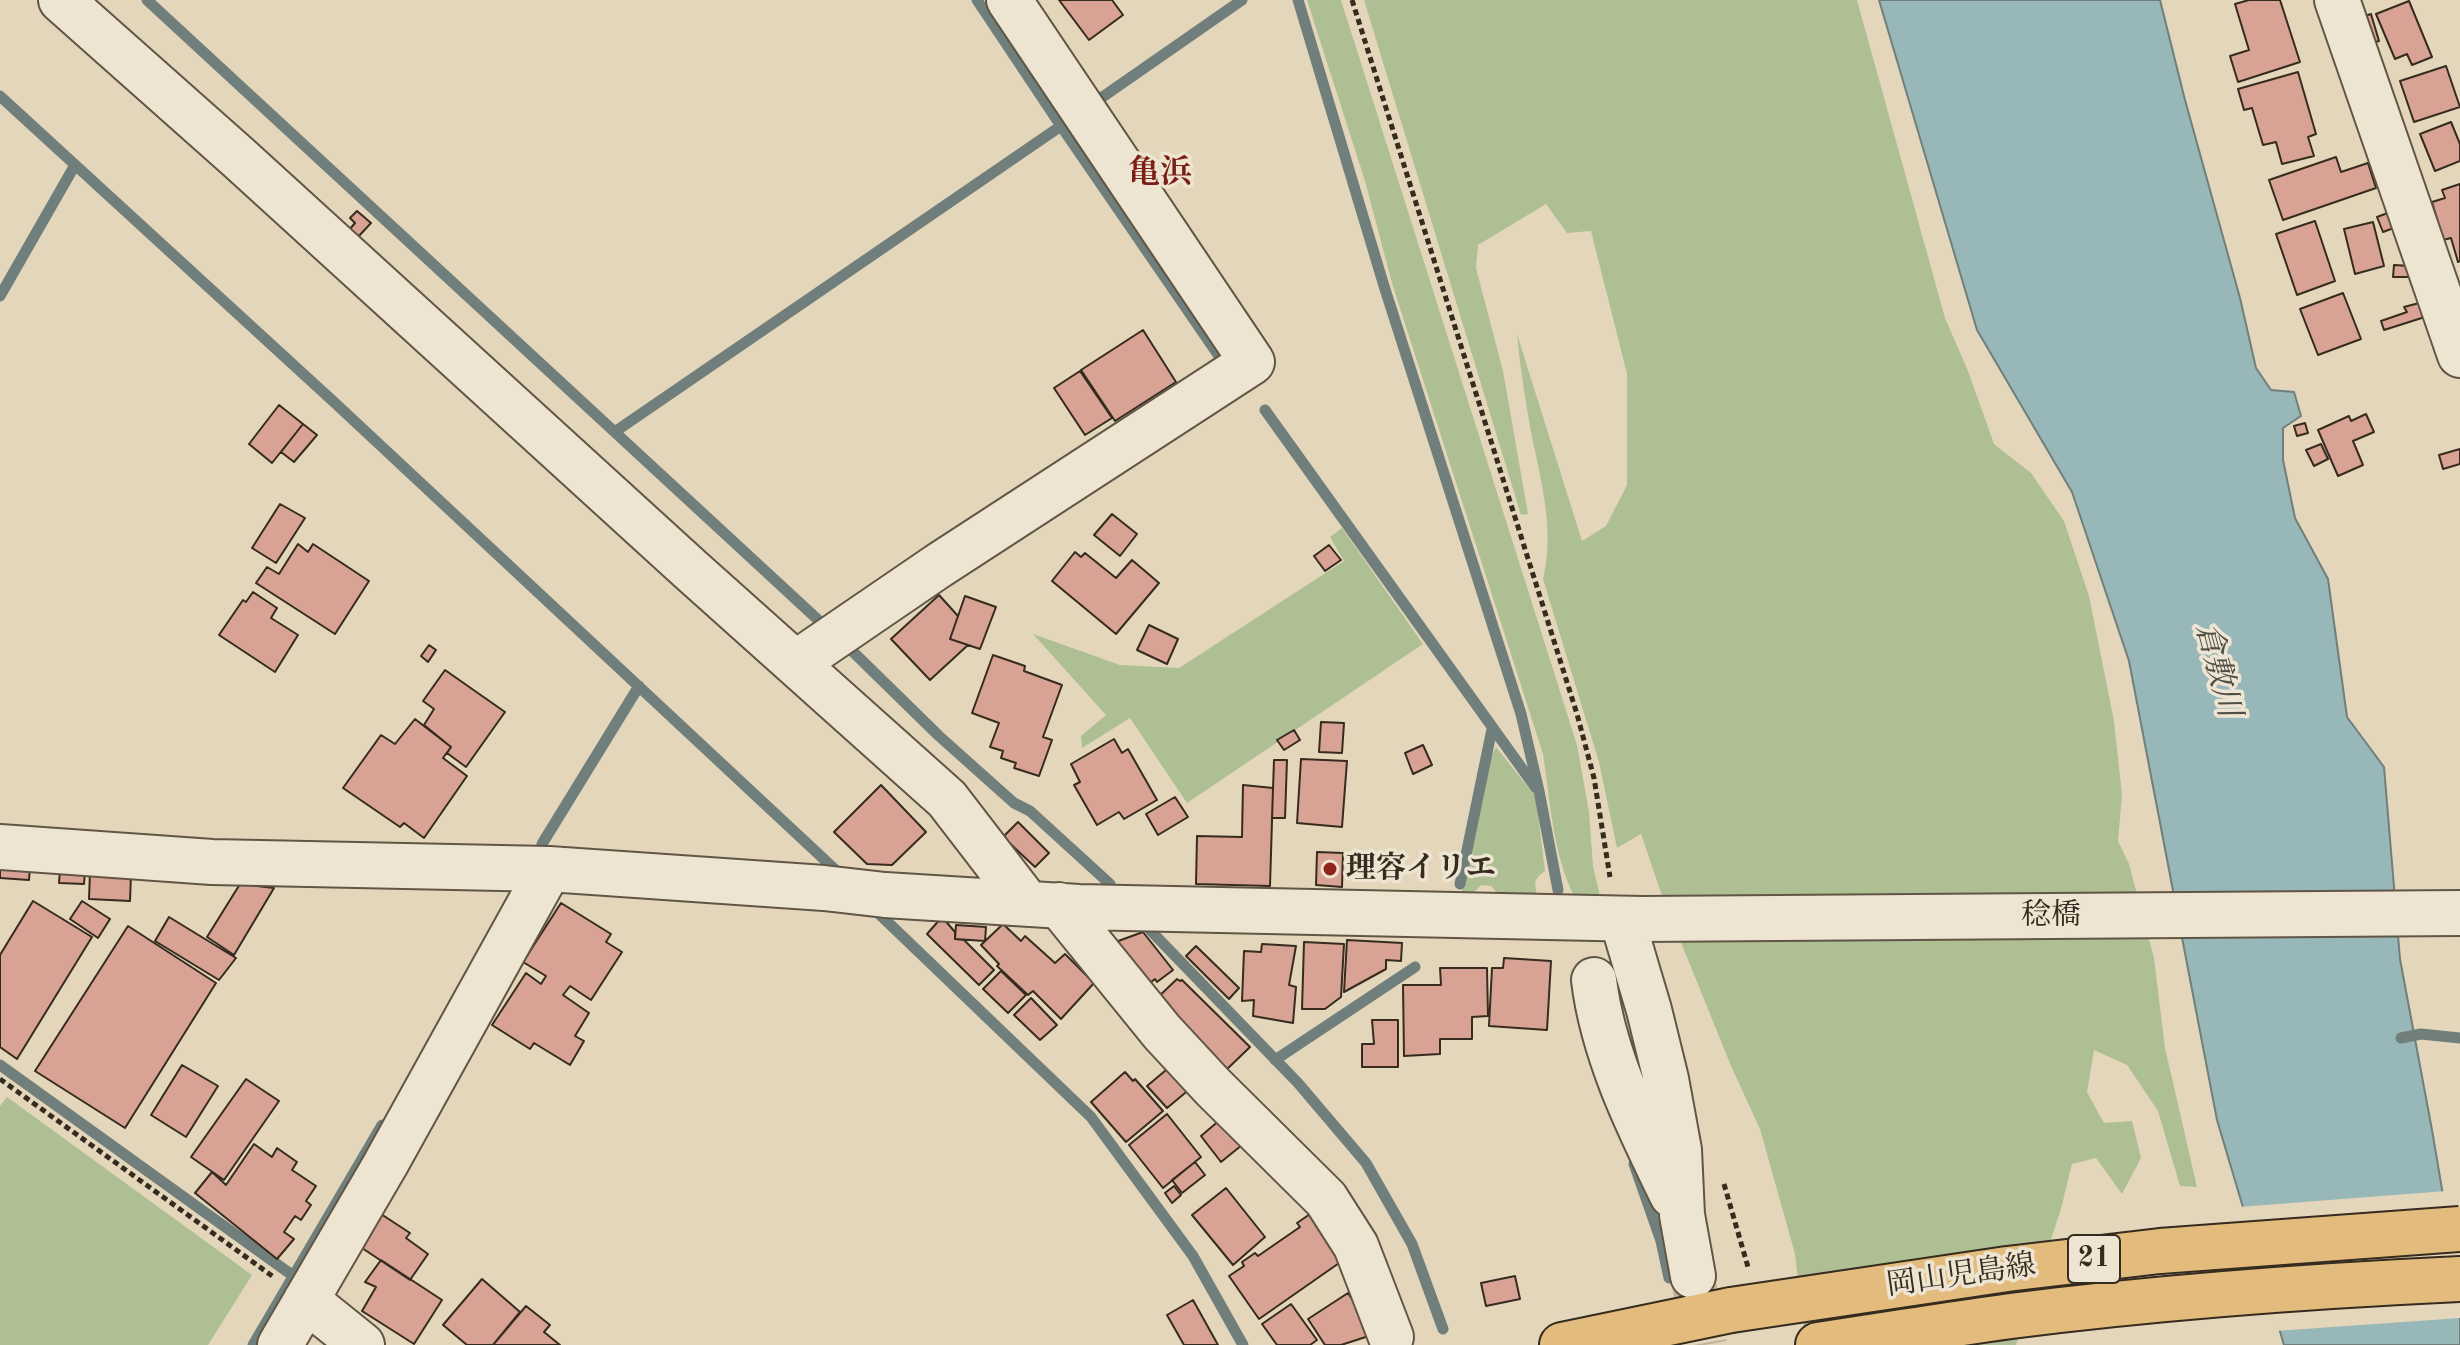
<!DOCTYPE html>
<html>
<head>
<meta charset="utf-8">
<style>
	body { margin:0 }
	canvas { display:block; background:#e4d6ba }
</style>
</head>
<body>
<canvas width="2460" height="1345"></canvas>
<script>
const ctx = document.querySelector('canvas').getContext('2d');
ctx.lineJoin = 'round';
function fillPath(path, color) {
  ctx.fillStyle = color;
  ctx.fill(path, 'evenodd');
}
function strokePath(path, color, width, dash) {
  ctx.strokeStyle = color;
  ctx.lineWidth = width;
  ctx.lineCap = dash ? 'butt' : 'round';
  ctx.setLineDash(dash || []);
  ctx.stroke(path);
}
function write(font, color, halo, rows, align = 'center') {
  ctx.font = font + ' "Old Standard TT","Noto Serif JP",serif';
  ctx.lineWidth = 7;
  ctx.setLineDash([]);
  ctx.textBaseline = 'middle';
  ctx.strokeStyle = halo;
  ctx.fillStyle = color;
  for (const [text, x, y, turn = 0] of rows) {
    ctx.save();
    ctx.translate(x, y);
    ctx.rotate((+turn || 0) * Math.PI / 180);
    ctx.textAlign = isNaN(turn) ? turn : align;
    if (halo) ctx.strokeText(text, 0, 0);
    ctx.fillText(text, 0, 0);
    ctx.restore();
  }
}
const green = new Path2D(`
	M1307,0H1341L1577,745L1589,812L1593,866L1600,896H1574C1553,854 1550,800 1543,754L1392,283L1365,181Z
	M1364,0H1857L1945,318L1968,371L1994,444L2031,473L2064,521L2089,596L2114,721L2122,795L2118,841L2129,864L2154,958L2165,1048L2197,1187L2180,1186L2158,1111L2127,1065L2094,1050L2087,1092L2104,1123L2132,1121L2141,1158L2122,1194L2096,1158L2072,1164L2061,1209L2016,1345H1806L1795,1254L1760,1129L1731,1066L1661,893L1641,834L1617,848L1599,762L1543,579C1555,529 1541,482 1531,432C1525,399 1520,367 1517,334L1582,541L1606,526L1627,485V374L1591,231L1567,233L1546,204L1478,245L1476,268L1503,371L1528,514L1521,515Z
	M1342,528L1423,644L1187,803L1130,718L1082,748L1081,736L1106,715L1033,634L1120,665L1179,668L1344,561L1330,537Z
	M1496,747L1536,797L1545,871C1534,879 1534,882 1537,894H1498L1491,886L1481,885L1471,895H1461L1487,766Z
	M7,1097L252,1275L208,1345H0V1106Z`);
const water = new Path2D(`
	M1879,0H2160L2185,100L2240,298L2256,368L2271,390L2294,392L2301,416L2283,428V460L2295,518L2328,579L2347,717L2384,767L2400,959L2432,1130L2460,1296V1345H2284L2217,1120L2129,661L2072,492L1977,330Z`);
const pier = new Path2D(`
	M2446,1191L2460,1272V1318L2276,1331L2239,1207Z`);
const stream = new Path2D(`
	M147,0L828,629
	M977,0L1061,126L1221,359
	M1298,0L1384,286L1521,714L1539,791L1558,890
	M0,96L335,403L842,876
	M1091,105L1242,0
	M0,296L75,165
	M1265,410L1536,788
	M616,431L1077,115
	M844,643L939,736L1014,803L1030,811L1110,884
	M542,844L639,686
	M1460,884L1492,729
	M874,909L1091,1117L1193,1256L1243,1345
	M1151,931L1298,1083L1366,1163L1412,1244L1443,1329
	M2401,1038L2421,1034L2460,1038
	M1275,1060L1415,967
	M0,1065L299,1280
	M1634,1164L1661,1241L1669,1278
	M253,1345L382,1125`);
const building = new Path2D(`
	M1059,0H1112L1123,15L1089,40Z
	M2249,0H2280L2300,62L2238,82L2230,56L2249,50L2235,4Z
	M2409,1L2432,57L2412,65L2407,54L2395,59L2376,14Z
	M2371,14L2379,41L2366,45L2358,18Z
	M2446,66L2460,107L2414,122L2400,81Z
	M2298,72L2316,134L2308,137L2314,156L2282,164L2276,142L2263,145L2252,108L2244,110L2238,89Z
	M2451,122L2460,144V161L2435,171L2420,134Z
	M2336,157L2341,172L2368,163L2376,188L2283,220L2269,180Z
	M2460,184V261L2458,262L2451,238L2443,240L2432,202L2445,198L2442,190Z
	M357,211L371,223L358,237L349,230L355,223L350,218Z
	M2393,211L2399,226L2383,232L2377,217Z
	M2315,221L2335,281L2297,295L2276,234Z
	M2373,222L2384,266L2355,274L2344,229Z
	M2394,265L2411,266V277H2393Z
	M2343,293L2361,339L2318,355L2300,309Z
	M2423,302L2428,316L2384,330L2381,321L2407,312L2404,307Z
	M1143,330L1176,382L1115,421L1081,370Z
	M1080,371L1112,418L1085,435L1054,388Z
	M279,405L303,424L272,463L249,444Z
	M2366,414L2374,432L2353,441L2363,465L2338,476L2318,430L2349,416L2351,421Z
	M2305,423L2308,433L2297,436L2294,426Z
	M303,424L317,435L294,462L281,452Z
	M2321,444L2328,459L2314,466L2306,450Z
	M2460,449V464L2443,469L2439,455Z
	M280,504L305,518L276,563L252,548Z
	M1112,514L1137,534L1120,556L1094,535Z
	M298,544L308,552L313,544L369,581L335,634L256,583L267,567L279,574Z
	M1329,545L1341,560L1325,571L1314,556Z
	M1075,552L1081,557L1085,553L1116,578L1132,560L1159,583L1116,634L1052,581Z
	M253,592L277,608L271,618L298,635L275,672L219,635L243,600L246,602Z
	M939,595L958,616L950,639L968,645L930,680L891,639Z
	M965,596L996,607L980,649L950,639Z
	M1149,625L1178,639L1167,664L1137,650Z
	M429,645L436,650L428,662L421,656Z
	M993,655L1025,666L1024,671L1062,685L1043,737L1052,740L1039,776L1014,768L1016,763L1001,758L1003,751L990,747L999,723L972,713Z
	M445,670L505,712L466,767L447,753L451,747L424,725L434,709L423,701Z
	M415,719L451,747L443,758L467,776L424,838L404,823L400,827L343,788L381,735L395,744Z
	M1321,722L1344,723L1342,753L1319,752Z
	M1294,730L1300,740L1284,750L1277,740Z
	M1114,739L1122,753L1128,749L1157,800L1124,819L1119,812L1097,825L1074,785L1080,782L1071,764Z
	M1423,745L1432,765L1413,774L1405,753Z
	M1301,759L1347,761L1342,827L1297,823Z
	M1274,760H1287L1285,818H1272Z
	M881,785L926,832L892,865L867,864L834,832Z
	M1243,785L1273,788L1270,886L1196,884L1197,836L1242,837Z
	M1175,797L1188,817L1158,835L1146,814Z
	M1018,822L1049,853L1035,867L1003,837Z
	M1317,852L1343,853L1342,887L1316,885Z
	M0,865L30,866L29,880L0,878Z
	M60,870L85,872L84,884L59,883Z
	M90,872L131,874L130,901L89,899Z
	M240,884L274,888L234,955L207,937Z
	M33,901L92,937L17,1059L0,1047V955Z
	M82,901L110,919L98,938L70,919Z
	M561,903L611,934L606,942L622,952L591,1000L570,986L563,995L589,1013L575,1036L584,1041L570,1065L534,1043L530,1049L492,1025L526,973L541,984L546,976L523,962Z
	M169,917L236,958L219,980L155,941Z
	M942,917L955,932V939L964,940L994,970L979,985L927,934Z
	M1003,924L1021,941L1025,936L1055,963L1065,954L1094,983L1061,1019L1033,991L1028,995L997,966L999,964L981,945Z
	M956,925L986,927L985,941L955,939Z
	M128,926L216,983L125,1128L35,1071Z
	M1143,932L1173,970L1157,982L1155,979L1143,988L1110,944Z
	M1347,940L1402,943L1401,961L1386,960V969L1344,992Z
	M1304,942L1344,944L1341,997L1325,1009H1302Z
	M1262,944L1296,946L1289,985L1296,987L1293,1023L1253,1016L1254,1000L1242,1001L1244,951L1261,952Z
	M1196,946L1239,988L1229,999L1186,956Z
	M1504,958L1551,961L1547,1030L1489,1026L1492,968H1503Z
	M1440,968H1487L1488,1016L1472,1017V1039H1440V1054L1404,1056L1403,985H1441Z
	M1001,971L1026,995L1008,1013L983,989Z
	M1177,979L1180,981L1182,980L1250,1047L1224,1072L1154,1001Z
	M1031,998L1057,1025L1040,1040L1014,1015Z
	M1372,1020H1398V1067H1362V1044H1374Z
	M182,1065L218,1086L186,1137L151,1115Z
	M1172,1065L1191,1088L1167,1108L1147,1086Z
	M1125,1072L1133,1081L1135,1079L1163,1111L1126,1142L1091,1102Z
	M246,1079L279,1101L224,1180L191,1157Z
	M1167,1114L1201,1157L1163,1188L1129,1145Z
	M1221,1119L1242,1145L1221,1162L1201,1136Z
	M254,1144L272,1157L277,1148L297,1162L292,1170L316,1186L306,1201L311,1205L301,1220L295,1216L284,1232L294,1239L277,1259L195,1193L212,1172L226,1185Z
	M1195,1162L1205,1175L1182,1193L1172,1180Z
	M1174,1186L1181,1195L1172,1203L1165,1193Z
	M1226,1188L1265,1237L1233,1265L1192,1215Z
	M381,1214L410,1233L406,1238L428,1254L410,1280L359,1246Z
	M1310,1214L1342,1261L1259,1319L1229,1276L1244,1266L1242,1262L1255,1253L1258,1256L1300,1227L1297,1223Z
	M381,1260L442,1300L414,1344L362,1311L376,1287L365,1282Z
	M1515,1276L1520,1299L1486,1306L1481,1283Z
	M482,1279L520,1312L493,1345H467L443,1325Z
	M1348,1293L1375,1334L1341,1345H1325L1308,1319Z
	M1193,1300L1218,1345H1184L1167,1315Z
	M1291,1304L1317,1340L1310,1345H1277L1262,1324Z
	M526,1306L550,1325L544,1332L560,1345H493Z`);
const minorTunnel = new Path2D(`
	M1693,1278L1705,1345`);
const path = new Path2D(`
	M1352,0L1577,714L1594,778L1610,877
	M0,1079L275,1278
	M1724,1184L1748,1267`);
const minor = new Path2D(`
	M61,0L239,158L691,570L947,799L1027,903
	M2337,0L2460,355
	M796,663L938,566L1252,362L1009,0
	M0,847L212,862L549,869L824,888L885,895L1079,907L1642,919L2460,913
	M1059,905L1162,1032L1213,1087L1326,1199L1356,1246L1391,1337
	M1622,919L1649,1010L1666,1079L1679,1150L1682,1215L1693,1276
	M1594,980C1603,1055 1639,1127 1672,1195
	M306,1300L362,1345
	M280,1345L385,1165L549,869`);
const major = new Path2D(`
	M1562,1345L1731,1310
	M1818,1345C1882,1335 1946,1325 2011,1316C2160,1297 2310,1286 2460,1279`);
const majorBridge = new Path2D(`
	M1731,1310L2007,1269L2160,1251L2460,1229`);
const markers = [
	[1330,869,8,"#8f2418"]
];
const shields = [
	[2094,1259,52]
];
const shieldNames = [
	["21",2094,1259]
];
const poiNames = [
	["理容イリエ",1346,869]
];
const streetNames = [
	["稔橋",2051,916],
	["岡山児島線",1961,1276,-8]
];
const neighbourhoodNames = [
	["亀浜",1160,174]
];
const waterNames = [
	["倉敷川",2217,670,75]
];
fillPath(green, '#afbf94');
fillPath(water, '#98b7b8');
strokePath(water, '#707f7b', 2);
fillPath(pier, '#e4d6ba');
strokePath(stream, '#707f7b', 11);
fillPath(building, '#d8a394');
strokePath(building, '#352b1f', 2);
strokePath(minorTunnel, '#c1b49b', 44, [44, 22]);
strokePath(minor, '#615646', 48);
strokePath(major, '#352b1f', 48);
strokePath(path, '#352b1f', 5, [6, 4]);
strokePath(minor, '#ede4d2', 44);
strokePath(major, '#e2bb7d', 44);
strokePath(majorBridge, '#352b1f', 48, []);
strokePath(majorBridge, '#e2bb7d', 44);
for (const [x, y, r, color] of markers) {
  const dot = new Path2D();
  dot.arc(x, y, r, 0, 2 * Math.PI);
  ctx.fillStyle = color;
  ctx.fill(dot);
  strokePath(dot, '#ede4d2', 3);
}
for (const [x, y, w] of shields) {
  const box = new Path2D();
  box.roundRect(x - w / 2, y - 24, w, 48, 6);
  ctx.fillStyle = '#ede4d2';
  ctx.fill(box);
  strokePath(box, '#352b1f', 2);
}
write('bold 28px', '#352b1f', null, shieldNames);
write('bold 30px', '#352b1f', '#ede4d2', poiNames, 'left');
write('30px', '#352b1f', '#ede4d2', streetNames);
write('bold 32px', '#7a1f14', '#ede4d2', neighbourhoodNames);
write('italic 32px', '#4e4e45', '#ede4d2', waterNames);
</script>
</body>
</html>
